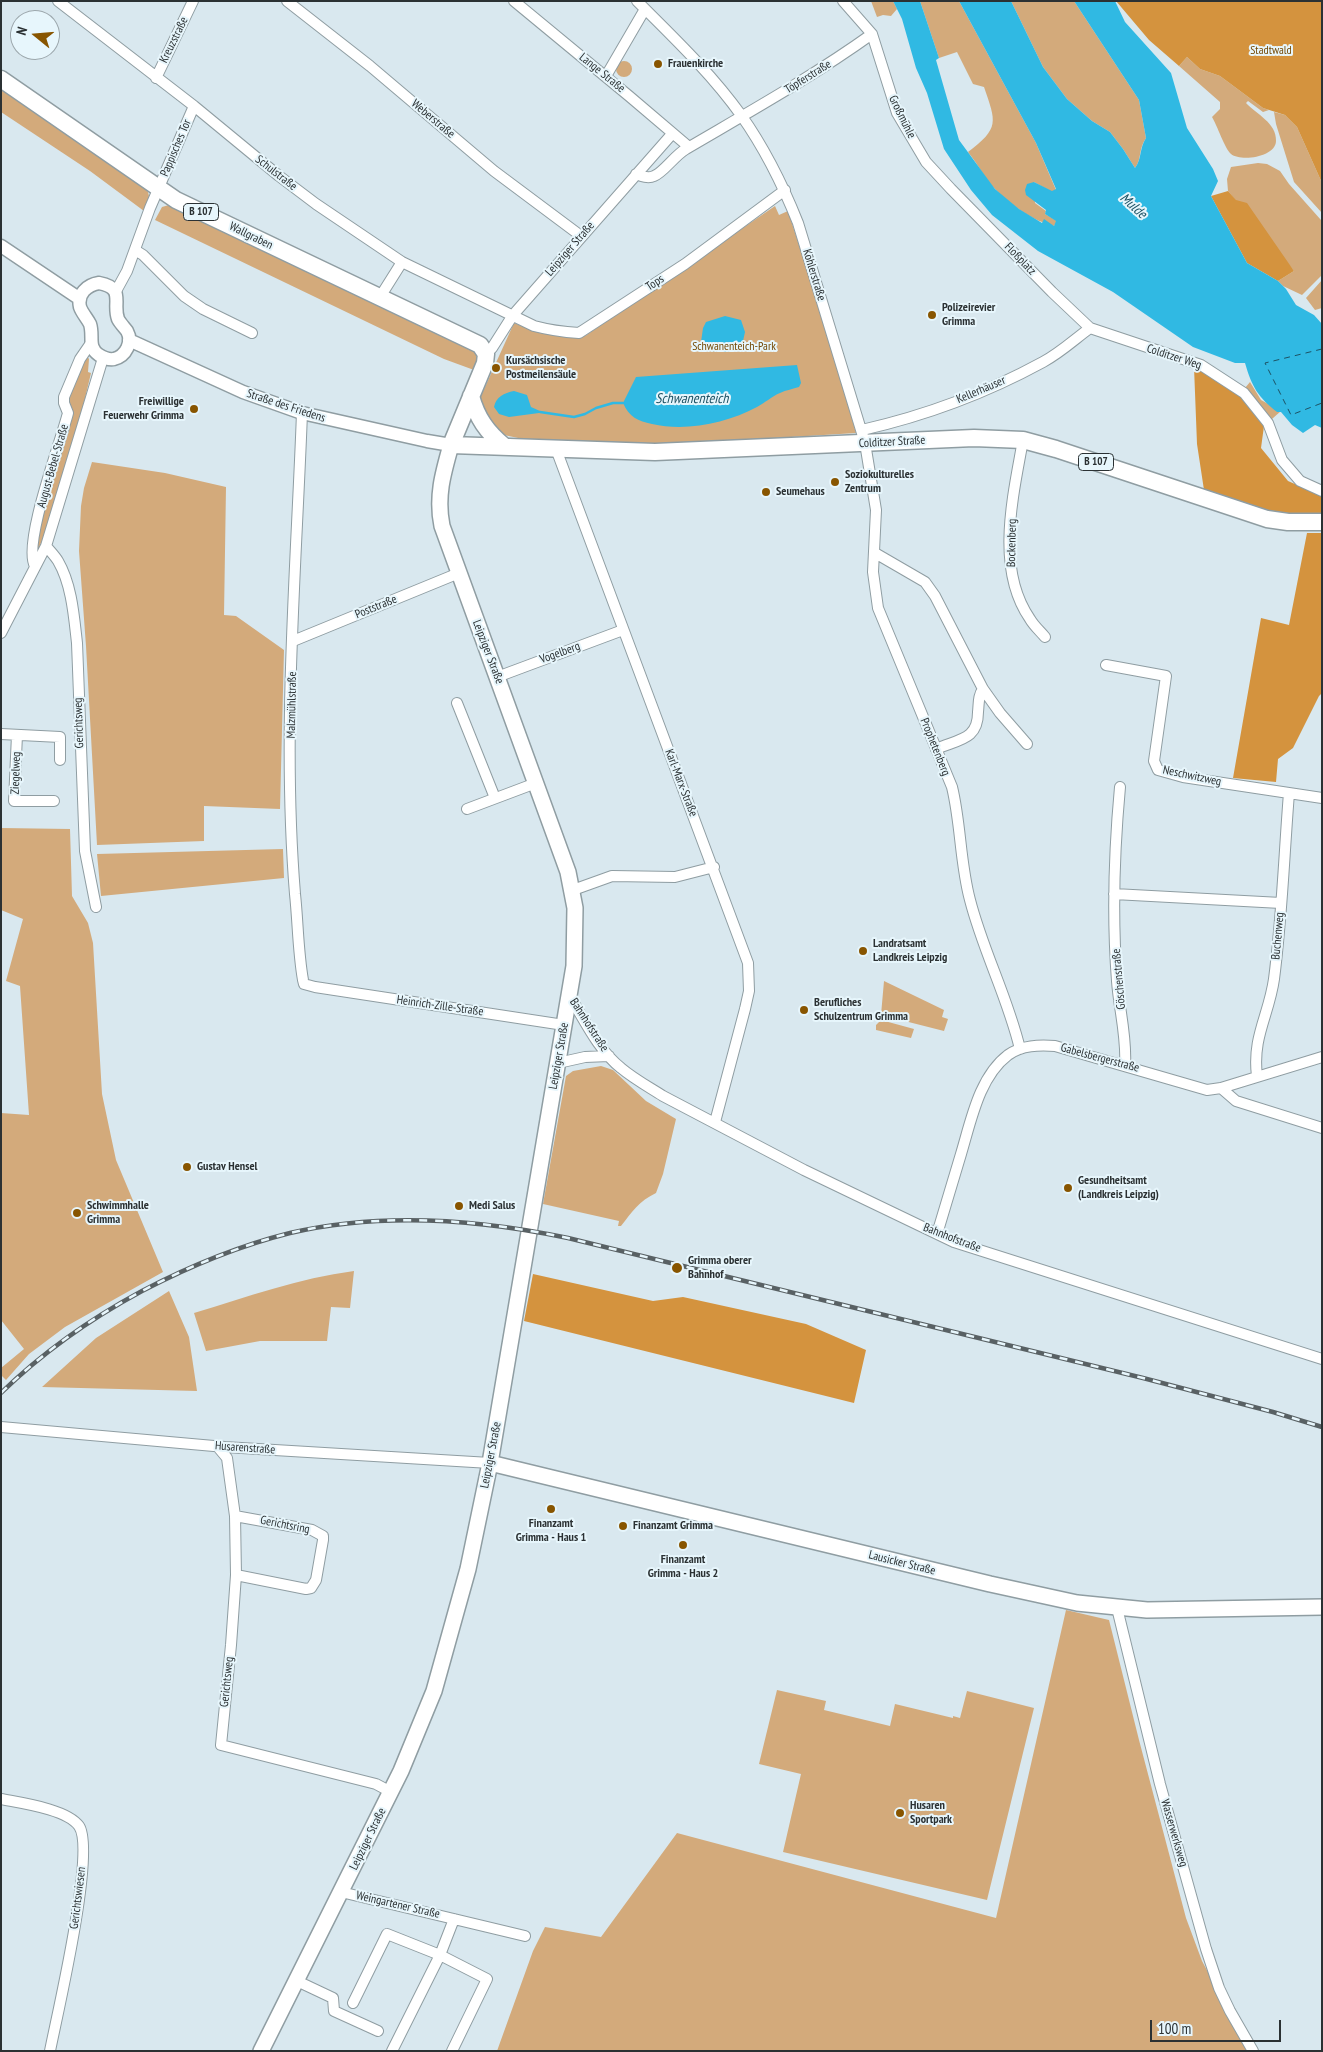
<!DOCTYPE html>
<html>
<head>
<meta charset="utf-8">
<style>
	body { margin:0 }
	#map { position:relative; width:1323px; height:2052px; overflow:hidden; background:#d9e8ef; font-family:"PT Sans Narrow",sans-serif }
	canvas { display:block }
	.frame { position:absolute; inset:0; border:2px solid #2b3133; pointer-events:none }
	.north { position:absolute; left:10px; top:10px; width:50px; height:50px; box-sizing:border-box; background:#e7f6fc; border:1px solid #9ca7ac; border-radius:50%; rotate:287deg; font-size:14px; font-weight:700; line-height:20px; text-align:center; color:#2b3133 }
	.north::after { content:''; display:block; margin:auto; width:18px; height:22px; background:#850; clip-path:polygon(50% 0,100% 100%,50% 72%,0 100%) }
	.scale { position:absolute; left:1150px; top:2020px; width:131px; height:22px; box-sizing:border-box; border:2px solid #2b3133; border-top:0; padding-left:6px; font-size:15px; line-height:18px; white-space:nowrap; color:#2b3133; -webkit-text-stroke:4px #e7f6fc; paint-order:stroke }
</style>
</head>
<body>
<div id="map">
<canvas width="1323" height="2052"></canvas>
<div class="frame"></div>
<div class="north">N</div>
<div class="scale">100 m</div>
</div>
<script>
const ctx = document.querySelector('canvas').getContext('2d');
ctx.lineJoin = 'round';
function fillPath(path, color) {
  ctx.fillStyle = color;
  ctx.fill(path, 'evenodd');
}
function strokePath(path, color, width, dash) {
  ctx.strokeStyle = color;
  ctx.lineWidth = width;
  ctx.lineCap = dash ? 'butt' : 'round';
  ctx.setLineDash(dash || []);
  ctx.stroke(path);
}
function write(font, color, halo, rows, align = 'center') {
  ctx.font = font + ' "PT Sans Narrow",sans-serif';
  ctx.lineWidth = 4;
  ctx.setLineDash([]);
  ctx.textBaseline = 'middle';
  ctx.strokeStyle = halo;
  ctx.fillStyle = color;
  for (const [text, x, y, turn = 0] of rows) {
    ctx.save();
    ctx.translate(x, y);
    ctx.rotate((+turn || 0) * Math.PI / 180);
    ctx.textAlign = isNaN(turn) ? turn : align;
    if (halo) ctx.strokeText(text, 0, 0);
    ctx.fillText(text, 0, 0);
    ctx.restore();
  }
}
const green = new Path2D(`
	M871,1H893L897,9L891,16L883,15L877,17Z
	M920,1H959L1036,143L1056,190L1052,192L1034,182L1035,203L1046,211L1045,214L1057,221L1054,226C1033,221 1011,205 996,190C985,179 978,164 968,152C1000,128 996,122 984,87L973,84L957,52L939,58Z
	M1011,1H1074L1139,100L1146,138C1138,150 1142,159 1135,168L1123,149L1110,132L1092,121L1067,99L1043,67Z
	M1187,57L1200,69L1220,76L1263,108L1269,110L1263,112L1248,101L1246,103C1256,114 1277,123 1276,141C1276,157 1241,162 1231,154C1225,149 1217,125 1212,117L1220,109V102L1179,66Z
	M616 69a8 8 0 1 1 16 0a8 8 0 1 1-16 0Z
	M1,86L147,188L149,196L144,211L90,171L1,112Z
	M1274,112L1285,115L1297,127L1322,183V213L1294,182L1276,124Z
	M1258,163L1267,164L1280,171L1289,184L1321,220L1322,275L1302,295L1283,286L1278,281L1294,271L1228,191L1227,179L1231,167Z
	M169,205L472,347C478,355 477,360 474,370L444,359L155,220L162,207Z
	M775,206L779,215L788,211L835,357L856,433L613,448L551,445L504,435L484,419L480,398L514,323L539,333L585,336Z
	M1322,280V308L1315,310L1306,298Z
	M87,356L89,359L88,372L91,373L83,407L44,536L37,552L35,550L67,400L79,366Z
	M1250,382L1261,400L1281,411L1264,426L1240,394Z
	M92,462L165,473L226,487L224,615L236,616L284,650L280,809L204,806V841L97,845L86,646L79,551L81,506L84,488Z
	M1,828L70,829L72,896L88,923L93,943L102,1094L116,1160L163,1272L65,1327L29,1354L6,1380L1,1375V1368L24,1349L1,1320V1113L29,1115L20,986L6,981L23,919L1,910Z
	M283,849L284,878L101,896L97,854Z
	M884,981L944,1010L942,1017L948,1019L944,1031L881,1015Z
	M881,1020L914,1029L911,1038L876,1030V1025Z
	M601,1066L613,1070L646,1101L676,1119L663,1174L656,1193C639,1201 632,1212 621,1226H618L619,1221L543,1204L566,1076L573,1071Z
	M354,1271L350,1308L331,1307L327,1341H260L206,1351L194,1313C247,1297 299,1278 354,1271Z
	M169,1291L189,1337L197,1391L42,1387L96,1338Z
	M1066,1610L1109,1620L1139,1740L1186,1918L1202,1961L1250,2051H497L533,1951L545,1927L601,1937L677,1833L996,1918Z
	M777,1690L826,1701L824,1710L890,1726L895,1704L953,1718V1716L960,1718L967,1691L1034,1708L987,1900L783,1852L801,1774L759,1764Z`);
const forest = new Path2D(`
	M1116,1H1322V183L1297,127L1285,115L1263,108L1220,76L1200,69L1187,57L1179,66L1149,40Z
	M1228,191L1236,200L1247,203L1294,271L1278,281L1247,263L1211,196Z
	M1194,367L1240,394L1264,426L1261,448L1288,481L1322,496V515L1271,512L1204,490L1197,444Z
	M1307,533H1322V693L1319,696L1293,748L1278,759L1276,782L1233,778L1261,618L1289,625Z
	M533,1274L653,1301L683,1297L806,1324L866,1350L854,1403L524,1321Z`);
const water = new Path2D(`
	M893,1H920L939,58L936,60L959,140L995,189L1019,209L1042,223L1044,219L1054,226L1056,221L1045,214L1046,210L1026,195L1025,190L1027,184L1034,182L1052,191L1056,189L1036,143L959,1H1011L1043,67L1067,99L1092,121L1110,132L1123,149L1135,168C1142,159 1139,149 1146,138L1139,100L1074,1H1115L1125,22L1171,73L1187,128L1213,169L1218,181L1211,196L1247,263L1278,281L1286,289L1296,305L1314,315L1322,324V428L1315,425L1303,433L1292,425L1281,412H1277C1258,397 1252,387 1245,363H1235L1193,347L1113,292L1038,251L992,215L971,190L944,149L927,93L916,68L902,19Z
	M725,316L741,320L745,332L743,341L728,352L710,351L701,342L703,328L706,322Z
	M797,365L801,383L799,387C793,389 786,390 780,393C772,396 765,403 757,407C727,423 686,432 652,424C638,421 629,417 623,403L636,377Z
	M514,391L527,395L531,407L540,411L539,413L509,417L499,414L494,407C496,397 504,393 514,391Z`);
const stream = new Path2D(`
	M540,412L574,417L585,414L596,408L613,403H623`);
const ferry = new Path2D(`
	M1322,349L1265,363L1291,415L1322,403`);
const minor = new Path2D(`
	M58,1L194,106L279,176L316,204L402,262L534,326C549,330 563,332 579,333L685,264L785,190
	M287,1L370,66L494,171L581,236
	M514,1L629,96L689,147
	M637,1C673,37 711,73 741,115C763,146 784,188 798,223L865,443L876,510L873,572L878,608L952,787C961,824 960,863 970,900C983,951 1008,998 1020,1049
	M843,1L872,34L897,113L926,162L951,189L1052,292L1090,328L1201,365L1244,393L1268,423L1282,460L1300,481L1322,491
	M606,76L645,9
	M156,78L193,1
	M636,174C641,176 648,179 654,176C663,173 675,155 686,149C749,112 812,77 872,34
	M135,250L143,255L184,296L203,309L252,333
	M115,293L127,271L150,208L194,106
	M380,297L402,262
	M486,354L492,348L513,315L672,134
	M302,413C296,573 282,734 295,894C298,922 298,952 303,980L304,984L315,987L564,1025
	M862,430C924,416 988,392 1043,362C1060,353 1075,339 1090,328
	M1023,440C1013,496 995,569 1030,619C1034,626 1040,631 1045,637
	M556,449L748,963L749,991L745,1009L715,1122
	M46,546C50,551 55,556 58,561C72,585 74,617 77,643L85,851L96,907
	M875,553L925,582L935,596L983,689L1000,713L1027,744
	M35,566C22,545 61,441 68,413L64,403V397L80,359L91,343
	M1,633L46,546L103,358
	M293,641L459,573
	M1106,665L1166,676L1154,761L1158,770L1183,777L1322,798
	M497,677L623,630
	M457,703L495,798
	M1,734L60,737V760
	M17,735L14,801H54
	M936,749C959,739 978,740 978,712C979,703 978,696 983,689
	M1120,787C1114,852 1112,917 1117,981C1119,1009 1127,1037 1125,1065
	M467,809L536,783
	M573,890L612,876L675,877L714,867
	M1114,894L1281,903
	M569,995C584,1019 598,1050 621,1068C634,1079 649,1087 663,1096L804,1170L954,1242L1322,1359
	M558,1063L585,1057L609,1056
	M1257,1076C1252,1037 1269,1015 1274,979C1282,918 1284,855 1289,793
	M1221,1088L1236,1101L1322,1128
	M937,1234C945,1207 953,1180 961,1154C971,1121 979,1077 1008,1055C1022,1045 1039,1045 1055,1046L1207,1090L1221,1088L1322,1057
	M1,1427L225,1447L490,1463
	M217,1446L227,1458L235,1516L236,1575L231,1645L221,1745L376,1784L391,1792
	M235,1516L312,1530L323,1536V1540L316,1580L311,1588L306,1589L236,1575
	M1117,1608L1160,1784L1206,1949L1219,1988L1230,2011L1253,2051
	M1,1799C21,1803 67,1809 79,1826C96,1851 57,2015 50,2051
	M341,1892L525,1936
	M297,1981L333,1998L334,2011L378,2031
	M353,2003L387,1934L440,1955L487,1979L452,2051
	M392,2051L440,1955L454,1919`);
const tertiary = new Path2D(`
	M1,246L80,299
	M99,283C126,288 112,303 118,319C120,323 124,327 127,331C133,342 126,356 114,359C109,360 104,358 99,355C87,347 94,336 90,324C87,318 82,313 80,307C77,294 87,285 99,283Z
	M129,340L243,392L302,413L427,441L451,445`);
const secondary = new Path2D(`
	M490,1463L990,1584L1077,1603L1147,1610L1322,1607
	M261,2051L401,1771L434,1691L468,1569L490,1463L574,966L575,908L568,872L442,526C436,497 443,473 451,445`);
const primary = new Path2D(`
	M1,79L176,200L480,345L486,354L485,363L451,445L655,452L974,438L1023,440L1056,449L1267,519L1288,522H1322
	M471,396C477,418 487,432 504,446`);
const rail = new Path2D(`
	M1,1393C43,1352 90,1319 142,1291C188,1267 238,1246 290,1233C381,1212 477,1219 568,1238L1143,1378L1273,1412L1322,1427`);
const markers = [
	[658,64,5,"#850"],
	[932,315,5,"#850"],
	[496,368,5,"#850"],
	[194,409,5,"#850"],
	[835,482,5,"#850"],
	[766,492,5,"#850"],
	[863,951,5,"#850"],
	[804,1010,5,"#850"],
	[187,1167,5,"#850"],
	[1068,1188,5,"#850"],
	[459,1206,5,"#850"],
	[77,1213,5,"#850"],
	[677,1268,6,"#850"],
	[551,1509,5,"#850"],
	[623,1526,5,"#850"],
	[683,1545,5,"#850"],
	[900,1813,5,"#850"]
];
const shields = [
	[201,212,35],
	[1096,462,35]
];
const shieldNames = [
	["B 107",201,212],
	["B 107",1096,462]
];
const streetNames = [
	["Kreuzstraße",174,40,-64],
	["Lange Straße",602,73,39],
	["Töpferstraße",808,77,-32],
	["Großmühle",902,117,64],
	["Weberstraße",433,119,40],
	["Pappisches Tor",176,148,-67],
	["Schulstraße",276,173,38],
	["Wallgraben",251,236,26],
	["Leipziger Straße",570,249,-49],
	["Floßplatz",1020,259,46],
	["Köhlerstraße",814,275,73],
	["Tops",655,283,-33],
	["Colditzer Weg",1174,357,18],
	["Kellerhäuser",981,390,-23],
	["Straße des Friedens",286,406,18],
	["Colditzer Straße",892,442,-3],
	["August-Bebel-Straße",53,466,-74],
	["Bockenberg",1012,543,-89],
	["Poststraße",376,607,-22],
	["Leipziger Straße",488,652,69],
	["Vogelberg",560,653,-20],
	["Malzmühlstraße",292,705,-89],
	["Gerichtsweg",79,723,-92],
	["Prophetenberg",935,747,68],
	["Ziegelweg",16,773,-88],
	["Neschwitzweg",1192,776,12],
	["Karl-Marx-Straße",681,783,69],
	["Buchenweg",1278,936,-85],
	["Göschenstraße",1119,979,-95],
	["Heinrich-Zille-Straße",440,1006,8],
	["Bahnhofstraße",589,1025,57],
	["Leipziger Straße",559,1056,-80],
	["Gabelsbergerstraße",1100,1058,15],
	["Bahnhofstraße",952,1238,21],
	["Husarenstraße",245,1448,4],
	["Leipziger Straße",491,1455,-79],
	["Gerichtsring",285,1525,11],
	["Lausicker Straße",902,1563,14],
	["Gerichtsweg",227,1682,-84],
	["Wasserwerksweg",1174,1833,74],
	["Leipziger Straße",368,1839,-64],
	["Gerichtswiesen",78,1898,-83],
	["Weingartener Straße",398,1905,13]
];
const parkNames = [
	["Stadtwald",1271,51],
	["Schwanenteich-Park",734,347]
];
const poiNames = [
	["Frauenkirche",668,64],
	["Polizeirevier",942,308],
	["Grimma",942,322],
	["Kursächsische",506,361],
	["Postmeilensäule",506,375],
	["Freiwillige",184,402,"right"],
	["Feuerwehr Grimma",184,416,"right"],
	["Soziokulturelles",845,475],
	["Zentrum",845,489],
	["Seumehaus",776,492],
	["Landratsamt",873,944],
	["Landkreis Leipzig",873,958],
	["Berufliches",814,1003],
	["Schulzentrum Grimma",814,1017],
	["Gustav Hensel",197,1167],
	["Gesundheitsamt",1078,1181],
	["(Landkreis Leipzig)",1078,1195],
	["Schwimmhalle",87,1206],
	["Grimma",87,1220],
	["Medi Salus",469,1206],
	["Grimma oberer",688,1261],
	["Bahnhof",688,1275],
	["Finanzamt",551,1524,"center"],
	["Grimma - Haus 1",551,1538,"center"],
	["Finanzamt Grimma",633,1526],
	["Finanzamt",683,1560,"center"],
	["Grimma - Haus 2",683,1574,"center"],
	["Husaren",910,1806],
	["Sportpark",910,1820]
];
const waterNames = [
	["Mulde",1133,206,42],
	["Schwanenteich",692,399]
];
fillPath(green, '#d3aa7b');
fillPath(forest, '#d4933e');
fillPath(water, '#30b9e3');
strokePath(stream, '#30b9e3', 2.5);
strokePath(ferry, '#1d5264', 1, [6, 5]);
strokePath(minor, '#8f9da2', 12);
strokePath(tertiary, '#8f9da2', 15);
strokePath(secondary, '#8f9da2', 18);
strokePath(primary, '#8f9da2', 19);
strokePath(minor, '#fff', 10);
strokePath(tertiary, '#fff', 12);
strokePath(secondary, '#fff', 15);
strokePath(primary, '#fff', 16);
strokePath(rail, '#596164', 4.5);
strokePath(rail, '#e7f6fc', 2.5, [8]);
for (const [x, y, r, color] of markers) {
  const dot = new Path2D();
  dot.arc(x, y, r, 0, 2 * Math.PI);
  ctx.fillStyle = color;
  ctx.fill(dot);
  strokePath(dot, '#e7f6fc', 2);
}
for (const [x, y, w] of shields) {
  const box = new Path2D();
  box.roundRect(x - w / 2, y - 8.5, w, 17, 4);
  ctx.fillStyle = '#e7f6fc';
  ctx.fill(box);
  strokePath(box, '#2b3133', 1);
}
write('bold 11px', '#2b3133', null, shieldNames);
write('12px', '#2b3133', '#e7f6fc', streetNames);
write('12px', '#754a06', '#e7f6fc', parkNames);
write('bold 12px', '#2b3133', '#e7f6fc', poiNames, 'left');
write('italic 14px', '#1d5264', '#e7f6fc', waterNames);
</script>
</body>
</html>
